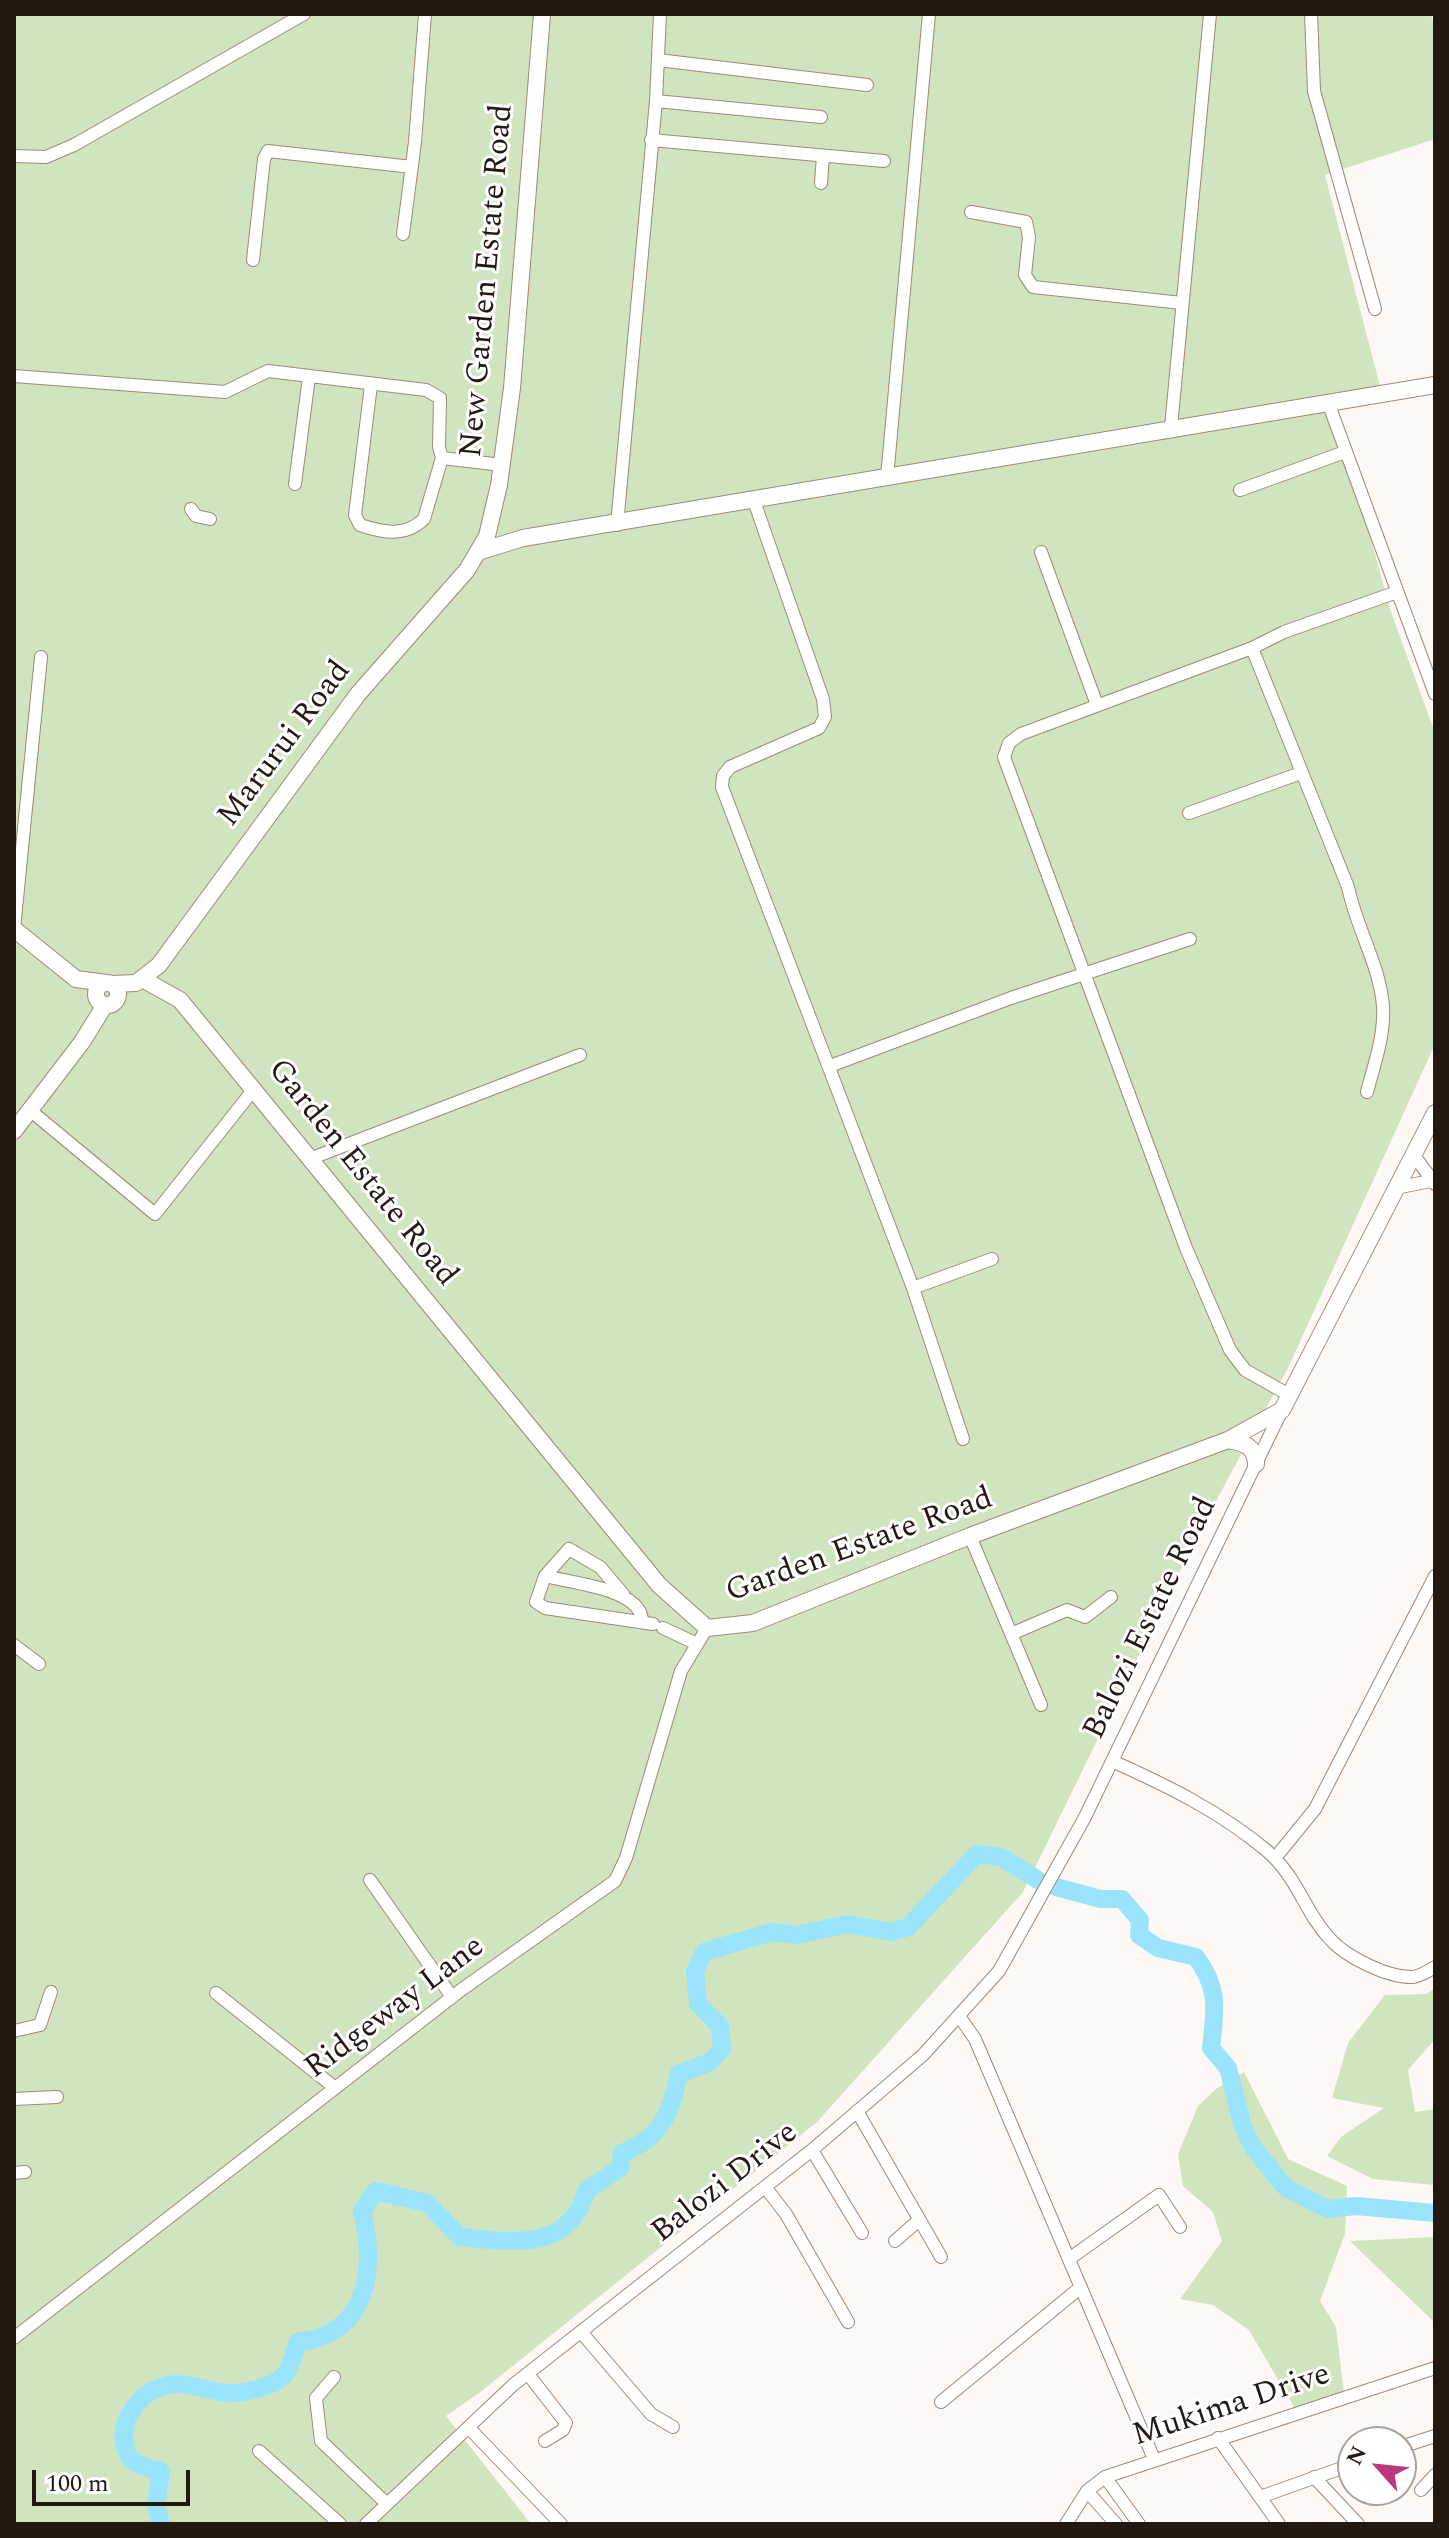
<!DOCTYPE html>
<html>
<head>
<meta charset="utf-8">
<style>
	body { margin:0 }
	#map { position:relative; width:1449px; height:2538px; overflow:hidden; background:#fef8f4; font-family:Spectral,serif }
	canvas { display:block }
	.frame { position:absolute; inset:0; border:16px solid #231911; pointer-events:none }
	.north { position:absolute; left:1337px; top:2426px; width:80px; height:80px; box-sizing:border-box; background:#fff; border:2px solid #a7a3a0; border-radius:50%; rotate:297deg; font-size:22px; font-weight:700; line-height:32px; text-align:center; color:#231911 }
	.north::after { content:''; display:block; margin:auto; width:28px; height:36px; background:#bc387d; clip-path:polygon(50% 0,100% 100%,50% 72%,0 100%) }
	.scale { position:absolute; left:32px; top:2470px; width:158px; height:36px; box-sizing:border-box; border:4px solid #231911; border-top:0; padding-left:10px; font-size:24px; line-height:28px; white-space:nowrap; color:#231911; -webkit-text-stroke:6px #fff; paint-order:stroke }
</style>
</head>
<body>
<div id="map">
<canvas width="1449" height="2538"></canvas>
<div class="frame"></div>
<div class="north">N</div>
<div class="scale">100 m</div>
</div>
<script>
const ctx = document.querySelector('canvas').getContext('2d');
ctx.lineJoin = 'round';
function fillPath(path, color) {
  ctx.fillStyle = color;
  ctx.fill(path, 'evenodd');
}
function strokePath(path, color, width, dash) {
  ctx.strokeStyle = color;
  ctx.lineWidth = width;
  ctx.lineCap = dash ? 'butt' : 'round';
  ctx.setLineDash(dash || []);
  ctx.stroke(path);
}
function write(font, color, halo, rows, align = 'center') {
  ctx.font = font + ' Spectral,serif';
  ctx.lineWidth = 6;
  ctx.setLineDash([]);
  ctx.textBaseline = 'middle';
  ctx.strokeStyle = halo;
  ctx.fillStyle = color;
  for (const [text, x, y, turn = 0] of rows) {
    ctx.save();
    ctx.translate(x, y);
    ctx.rotate((+turn || 0) * Math.PI / 180);
    ctx.textAlign = isNaN(turn) ? turn : align;
    if (halo) ctx.strokeText(text, 0, 0);
    ctx.fillText(text, 0, 0);
    ctx.restore();
  }
}
const green = new Path2D(`
	M14,14H1431L1435,32V139L1325,175L1380,386L1332,397L1390,609L1435,733V1044L1288,1368L1198,1534L1023,1892L817,2122L479,2393L446,2416L531,2524H14Z
	M1435,1988V2039L1408,2070L1415,2112L1435,2109V2185L1373,2179L1327,2156L1341,2137L1384,2108L1332,2098L1348,2043L1385,1995L1427,1994Z
	M1244,2072L1288,2159L1347,2186L1345,2234L1320,2301L1336,2327L1344,2394L1297,2412L1249,2330L1213,2305L1180,2299L1222,2241L1213,2212L1183,2186L1178,2154L1198,2106L1216,2089Z
	M1435,2237V2323L1350,2241Z`);
const river = new Path2D(`
	M1056,1887L1101,1899H1122L1140,1920L1139,1935L1158,1948L1196,1957C1220,1990 1215,2009 1211,2048L1228,2068L1243,2127L1254,2149L1286,2188L1328,2209L1356,2206L1435,2213
	M161,2524L156,2506L161,2471C147,2468 131,2465 126,2450C117,2424 136,2396 161,2387C181,2379 207,2391 228,2393C238,2394 259,2389 269,2385C291,2377 291,2360 298,2342C369,2334 376,2269 362,2211L376,2191L427,2203L460,2237C513,2242 568,2253 587,2190L620,2168L622,2153C662,2138 670,2114 679,2074L710,2062L722,2049L720,2026L698,2004L695,1971L704,1952L772,1932L797,1935L848,1924L891,1932L908,1927L977,1854L1001,1857L1038,1880`);
const street = new Path2D(`
	M1311,14L1314,91L1375,309
	M658,60L867,85
	M656,101L821,117
	M651,140L884,161
	M14,156L46,157L74,145L304,14
	M821,183L823,156
	M971,212L1026,222L1029,237L1025,275L1033,287L1182,303
	M403,234L415,142L425,14
	M253,260L264,159L268,151L412,167
	M14,376L225,392L268,371L426,390L440,398L439,447L442,458L502,465
	M371,385L355,515L360,525C384,533 405,537 424,519L442,458
	M1329,405L1435,694
	M1171,427L1210,14
	M887,478L929,14
	M295,484L309,377
	M1240,490L1345,452
	M754,501L823,699L825,717L819,728L730,767L723,776L722,787L913,1288L963,1439
	M191,509L196,516L210,519
	M617,525L656,101L660,14
	M1041,552L1097,705
	M1252,648L1021,734L1009,743L1004,757L1186,1248L1230,1350L1245,1370L1291,1396
	M1189,813L1301,773
	M14,929L41,657
	M830,1066L1011,998L1190,939
	M1367,1092C1374,1065 1385,1035 1383,1006C1380,966 1356,927 1348,887L1252,648L1284,632L1397,592
	M31,1111L155,1214L254,1089
	M1413,1154L1435,1184
	M312,1158L580,1055
	M1396,1188L1430,1181
	M913,1288L992,1259
	M970,1536L1041,1705
	M545,1576L569,1549L600,1567L623,1594
	M642,1619C638,1588 571,1583 545,1576L536,1602L545,1608L653,1624
	M663,1628L695,1643
	M1011,1634L1067,1610L1085,1617L1111,1597
	M14,1645L39,1664
	M1112,1761C1168,1786 1219,1811 1266,1850C1298,1877 1305,1913 1330,1939C1346,1957 1388,1978 1413,1977C1421,1976 1428,1971 1435,1967
	M1275,1858L1315,1809L1435,1576
	M370,1880L452,1997
	M216,1993L334,2087
	M959,2016L975,2039L1154,2459
	M14,2031L40,2025L51,1992
	M14,2099L57,2097
	M857,2111L941,2257
	M812,2150L862,2233
	M14,2173L25,2172
	M765,2187L786,2214L848,2322
	M895,2241L919,2220
	M1069,2259L1159,2195L1180,2227
	M581,2332L651,2414L673,2427
	M14,2338L461,1990L615,1881L626,1858L681,1671L707,1628
	M528,2374L566,2423L563,2430L545,2441
	M334,2377L316,2398L321,2441L387,2504
	M941,2402L1081,2287
	M469,2428L561,2524
	M1218,2438L1279,2524
	M1401,2447L1435,2436
	M259,2451L340,2524
	M1105,2477L1139,2524
	M1314,2477L1358,2524
	M1421,2490L1435,2475
	M1087,2491L1116,2524
	M1260,2497L1353,2464
	M366,2524L513,2385L812,2150L923,2055L999,1971L1085,1817L1282,1410
	M1066,2524L1087,2491L1105,2477L1435,2368`);
const secondary = new Path2D(`
	M481,551L523,538L1435,385
	M14,929L76,979L106,983
	M144,980L180,1000L659,1585L707,1628L753,1623L970,1536L1228,1440L1282,1410L1435,1113
	M96 994a11 11 0 1 1 22 0a11 11 0 1 1-22 0Z
	M112,984L136,983L159,965L358,694L467,570L487,536L499,485L512,388L542,14
	M14,1131L82,1042L105,1005
	M1228,1440C1245,1443 1255,1446 1256,1464`);
const streetNames = [
	["New Garden Estate Road",489,281,-85],
	["Marurui Road",286,745,-53],
	["Garden Estate Road",361,1174,51],
	["Garden Estate Road",860,1547,-20],
	["Balozi Estate Road",1152,1619,-64],
	["Ridgeway Lane",396,2009,-37],
	["Balozi Drive",726,2184,-38],
	["Mukima Drive",1232,2407,-18]
];
fillPath(green, '#cfe4bf');
strokePath(river, '#99e4fa', 18);
strokePath(street, '#a28874', 14);
strokePath(secondary, '#a28874', 18);
strokePath(street, '#fff', 12);
strokePath(secondary, '#fff', 16);
write('32px', '#231911', '#fff', streetNames);
</script>
</body>
</html>
